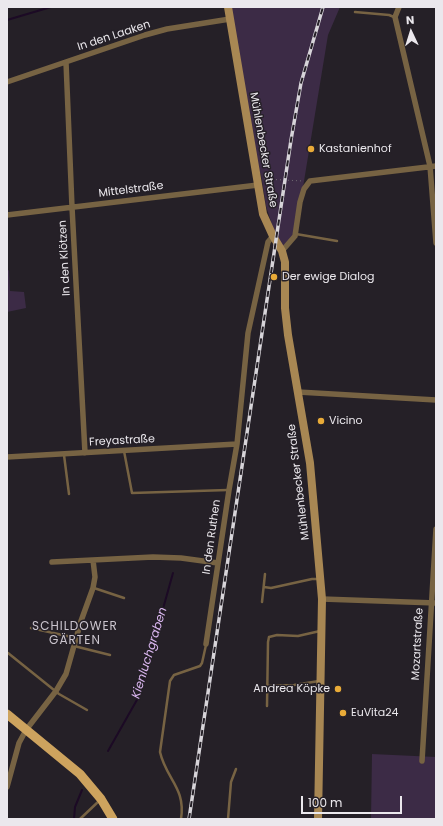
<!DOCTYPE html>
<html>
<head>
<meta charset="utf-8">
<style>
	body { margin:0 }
	#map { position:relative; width:443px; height:826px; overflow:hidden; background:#252027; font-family:Poppins,sans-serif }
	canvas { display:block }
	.frame { position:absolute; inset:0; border:8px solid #ebe8ed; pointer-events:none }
	.north { position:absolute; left:391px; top:12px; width:40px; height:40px; -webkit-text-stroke:3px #252027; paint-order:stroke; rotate:356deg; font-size:11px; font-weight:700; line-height:16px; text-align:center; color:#ebe8ed }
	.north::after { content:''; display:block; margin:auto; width:14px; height:18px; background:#ebe8ed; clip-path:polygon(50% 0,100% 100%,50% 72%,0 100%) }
	.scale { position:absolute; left:301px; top:796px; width:101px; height:18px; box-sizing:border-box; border:2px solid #ebe8ed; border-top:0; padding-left:5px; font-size:12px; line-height:14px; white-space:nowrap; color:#ebe8ed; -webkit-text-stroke:3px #252027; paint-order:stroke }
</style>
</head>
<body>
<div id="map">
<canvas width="443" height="826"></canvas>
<div class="frame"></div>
<div class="north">N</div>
<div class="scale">100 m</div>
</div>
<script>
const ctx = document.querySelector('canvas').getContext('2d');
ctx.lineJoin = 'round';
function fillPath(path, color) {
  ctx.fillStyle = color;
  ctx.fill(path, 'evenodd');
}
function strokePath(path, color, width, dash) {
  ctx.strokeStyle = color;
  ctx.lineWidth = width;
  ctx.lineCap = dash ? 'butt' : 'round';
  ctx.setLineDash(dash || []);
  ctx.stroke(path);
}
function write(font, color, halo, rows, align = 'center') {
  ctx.font = font + ' Poppins,sans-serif';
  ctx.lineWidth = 3;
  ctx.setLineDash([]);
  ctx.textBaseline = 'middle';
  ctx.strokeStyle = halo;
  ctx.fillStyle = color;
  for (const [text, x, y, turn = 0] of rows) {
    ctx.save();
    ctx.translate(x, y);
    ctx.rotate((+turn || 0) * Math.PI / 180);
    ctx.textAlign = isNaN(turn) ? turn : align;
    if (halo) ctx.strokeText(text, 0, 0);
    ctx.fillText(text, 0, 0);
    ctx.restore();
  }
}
const green = new Path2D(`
	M228,7H340L328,35L295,236L285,248L273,247L274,231L266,206L261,175L254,161Z
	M9,270L10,291L24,292L26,308L7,312V271Z
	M372,754L436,757V819H371Z`);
const stream = new Path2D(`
	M7,20L51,7
	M108,751L138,698L173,573
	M74,819L75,807L82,790`);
const path = new Path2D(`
	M264,179L303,181`);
const service = new Path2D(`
	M355,12L389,15L394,17
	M296,234L337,241
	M124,451L132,493L228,490
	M64,455L69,494
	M264,587L271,588L312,579H318
	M94,588L124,598
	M262,602L265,574
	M31,628L76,638
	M74,646L110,655
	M8,653L59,694L87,710
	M267,686L294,685L319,681
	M267,706L268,642L269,637L277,635L298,636L320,631
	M80,819L99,801
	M181,819C186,788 166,779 160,752L170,681L174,675L200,666L202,663L206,645
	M228,819L231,782L236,769`);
const minor = new Path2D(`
	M399,7L395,17L430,166L436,243
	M66,62L72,207L85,453
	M7,82L145,35L167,29L230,19
	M7,215L258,185
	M282,251L295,236L300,202L304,189L310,181L436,166
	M298,392L436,400
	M7,457L237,444
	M52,562L153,557L181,558L218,563
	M322,599L436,603
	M206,644L229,490L237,444L248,333L268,242L273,236
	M422,761L436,529
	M7,787L19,743L26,730L56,691L66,674L81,621L93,588L95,577L93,560`);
const secondary = new Path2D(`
	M228,7L263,214L273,236L282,251L285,262V308L288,335L310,463L322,599L318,819`);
const primary = new Path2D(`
	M7,714L80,774L101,799L113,819`);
const rail = new Path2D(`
	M189,819L291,140L301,83L323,7`);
const markers = [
	[311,149,4,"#e9ab38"],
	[274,277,4,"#e9ab38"],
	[321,421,4,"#e9ab38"],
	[338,689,4,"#e9ab38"],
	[343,713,4,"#e9ab38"]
];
const streetNames = [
	["In den Laaken",114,36,-18],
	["Mühlenbecker Straße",263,150,80],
	["Mittelstraße",131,190,-7],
	["In den Klötzen",65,258,-93],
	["Freyastraße",122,441,-3],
	["Mühlenbecker Straße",299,482,-97],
	["In den Ruthen",212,537,-82],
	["Mozartstraße",418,644,-87]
];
const poiNames = [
	["Kastanienhof",319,149],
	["Der ewige Dialog",282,277],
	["Vicino",329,421],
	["Andrea Köpke",330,689,"right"],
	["EuVita24",351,713]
];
const neighbourhoodNames = [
	["SCHILDOWER",75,627],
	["GÄRTEN",75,641]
];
const waterNames = [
	["Kienluchgraben",150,653,-73]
];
fillPath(green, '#3c2b46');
strokePath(stream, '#1c0a25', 2);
strokePath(path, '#706b72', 1, [1, 3]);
strokePath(service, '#776343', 2.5);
strokePath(minor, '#776343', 5.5);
strokePath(secondary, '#a88753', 8);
strokePath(primary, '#cda35e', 9);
strokePath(rail, '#d7d4d9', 3.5);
strokePath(rail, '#252027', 2, [6]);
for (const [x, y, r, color] of markers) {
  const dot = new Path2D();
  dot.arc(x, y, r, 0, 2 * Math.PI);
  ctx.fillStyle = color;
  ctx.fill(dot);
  strokePath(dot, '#252027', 1.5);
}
write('11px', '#ebe8ed', '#252027', streetNames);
write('11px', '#ebe8ed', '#252027', poiNames, 'left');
ctx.letterSpacing = '1px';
write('12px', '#cac4cd', '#252027', neighbourhoodNames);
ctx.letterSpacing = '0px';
write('italic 12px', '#dbb7f1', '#252027', waterNames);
</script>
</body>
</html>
